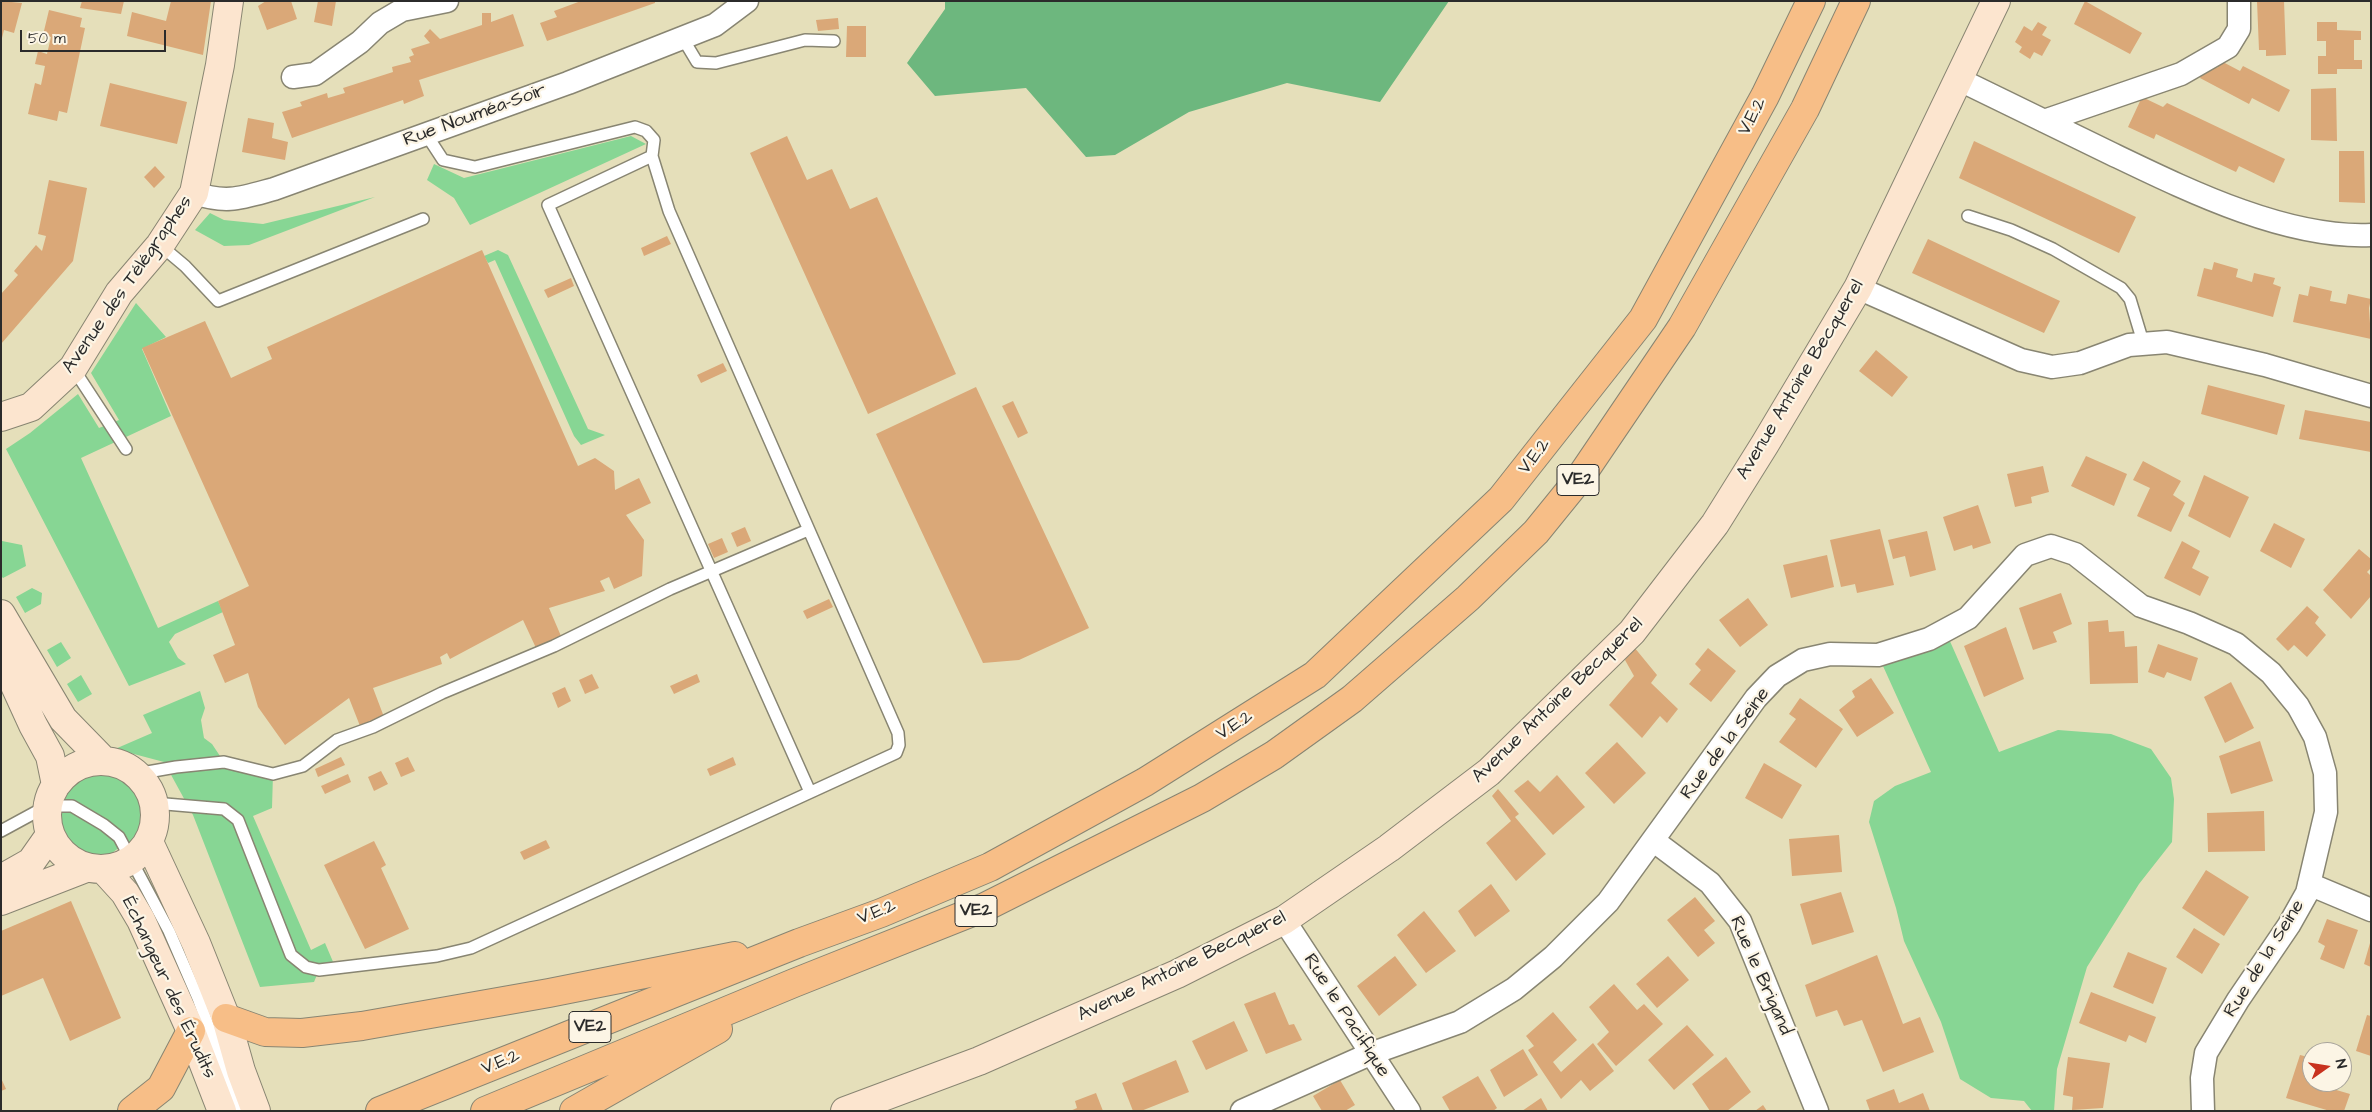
<!DOCTYPE html>
<html>
<head>
<meta charset="utf-8">
<style>
	body { margin:0 }
	#map { position:relative; width:2372px; height:1112px; overflow:hidden; background:#e5dfba; font-family:"Architects Daughter",sans-serif }
	canvas { display:block }
	.frame { position:absolute; inset:0; border:2px solid #2b2b2b; pointer-events:none }
	.north { position:absolute; left:2302px; top:1042px; width:50px; height:50px; box-sizing:border-box; background:#fcf5e5; border:1px solid #a8a49b; border-radius:50%; rotate:77deg; font-size:14px; font-weight:700; line-height:20px; text-align:center; color:#2b2b2b }
	.north::after { content:''; display:block; margin:auto; width:18px; height:22px; background:#c8321e; clip-path:polygon(50% 0,100% 100%,50% 72%,0 100%) }
	.scale { position:absolute; left:20px; top:30px; width:146px; height:22px; box-sizing:border-box; border:2px solid #2b2b2b; border-top:0; padding-left:6px; font-size:15px; line-height:18px; white-space:nowrap; color:#2b2b2b; -webkit-text-stroke:4px #fcf5e5; paint-order:stroke }
</style>
</head>
<body>
<div id="map">
<canvas width="2372" height="1112"></canvas>
<div class="frame"></div>
<div class="north">N</div>
<div class="scale">50 m</div>
</div>
<script>
const ctx = document.querySelector('canvas').getContext('2d');
ctx.lineJoin = 'round';
function fillPath(path, color) {
  ctx.fillStyle = color;
  ctx.fill(path, 'evenodd');
}
function strokePath(path, color, width, dash) {
  ctx.strokeStyle = color;
  ctx.lineWidth = width;
  ctx.lineCap = dash ? 'butt' : 'round';
  ctx.setLineDash(dash || []);
  ctx.stroke(path);
}
function write(font, color, halo, rows, align = 'center') {
  ctx.font = font + ' "Architects Daughter",sans-serif';
  ctx.lineWidth = 4.5;
  ctx.setLineDash([]);
  ctx.textBaseline = 'middle';
  ctx.strokeStyle = halo;
  ctx.fillStyle = color;
  for (const [text, x, y, turn = 0] of rows) {
    ctx.save();
    ctx.translate(x, y);
    ctx.rotate((+turn || 0) * Math.PI / 180);
    ctx.textAlign = isNaN(turn) ? turn : align;
    if (halo) ctx.strokeText(text, 0, 0);
    ctx.fillText(text, 0, 0);
    ctx.restore();
  }
}
const green = new Path2D(`
	M631,136L646,144L470,225L454,198L427,180L434,164L464,178Z
	M375,197L249,245L224,246L195,230L210,213L224,220L263,224Z
	M498,250L508,255L588,429L605,435L581,445L574,436L495,260L488,263L484,256Z
	M136,303L166,337L142,349L171,416L81,458L158,628L218,601L223,612L175,634L169,642L178,658L186,664L129,686L6,449L30,433L78,394L99,428L119,420L91,373Z
	M1,517L2,541L22,545L26,566L3,578L1,576Z
	M32,588L42,593L41,604L25,613L16,597Z
	M1945,630L1999,752L2058,730L2111,734L2151,749L2171,778L2174,799L2172,842L2139,884L2087,967L2057,1069L2054,1111H2032L2024,1101L1991,1098L1960,1079L1941,1022L1904,941L1896,908L1869,822L1874,801L1895,786L1931,772L1878,655Z
	M61,642L71,658L57,667L47,650Z
	M81,675L92,694L78,702L67,684Z
	M200,691L205,708L201,720L204,738L212,744L224,762L273,774L272,808L253,816L311,950L325,943L334,964L319,970L314,982L260,987L193,815L164,762L115,749L152,733L143,715Z
	M97,770C106,771 114,772 123,777C143,789 150,824 133,841C130,843 125,844 122,846C118,848 114,852 110,854C95,861 75,850 66,839C44,809 65,778 97,770Z`);
const forest = new Path2D(`
	M945,1H1449L1380,102L1287,83L1189,112L1115,155L1086,157L1026,88L935,96L907,63L945,9Z`);
const building = new Path2D(`
	M1,1L22,3L14,33L4,30L2,38Z
	M82,1H124L121,14L80,8Z
	M171,1H211L203,55L127,36L132,12L166,21Z
	M266,1H291L297,19L267,30L258,6Z
	M318,1H336L332,26L314,22Z
	M581,1H655V3L547,41L540,23L557,17L554,11Z
	M2085,1L2142,33L2130,54L2074,24Z
	M2257,1H2284L2286,55L2266,56V50H2259Z
	M49,10L82,18L80,27L85,28L67,113L59,111L57,121L28,114L35,83L41,85L45,66L35,64L38,51L47,54L51,37L43,35Z
	M482,13H491V22L513,14L524,46L419,80L424,96L404,104L403,100L292,138L282,112L302,106L300,102L327,93L328,98L345,93L343,88L393,72L392,67L411,62L409,57L414,55L411,49L430,43L424,36L430,29L440,39L482,25Z
	M838,18L839,29L818,31L816,20Z
	M2038,22L2047,27L2042,35L2051,40L2042,56L2034,52L2030,59L2019,52L2022,47L2015,42L2024,26L2032,31Z
	M2317,22H2337V30L2361,31V40H2354V60H2362V69H2337V74H2318V56H2326V41H2317Z
	M847,26H866V57H846Z
	M2221,61L2240,71L2243,66L2290,90L2279,112L2252,98L2249,104L2200,78L2207,63L2217,68Z
	M110,83L187,102L177,144L100,126Z
	M2336,88L2337,141L2311,140V89Z
	M2142,97L2163,107L2167,103L2285,159L2274,183L2239,166L2236,172L2156,134L2154,139L2128,127Z
	M248,118L274,123L272,138L288,142L285,160L242,152Z
	M787,136L807,180L832,169L850,209L877,197L956,374L868,414L750,153Z
	M1974,141L2136,217L2119,253L1959,178Z
	M2339,151H2364L2365,203L2339,202Z
	M155,166L165,177L154,188L144,177Z
	M49,180L87,188L73,261L1,344V294L18,275L14,271L36,245L42,251L46,236L38,234Z
	M667,236L671,244L644,256L641,248Z
	M1928,239L2060,301L2044,333L1912,273Z
	M482,250L578,466L595,458L614,471L615,490L639,478L651,503L626,515L644,540L642,576L614,589L609,577L600,581L605,591L549,608L561,636L536,648L523,620L450,659L447,653L440,657L442,664L373,688L384,717L360,726L349,698L285,745L258,707L248,673L225,683L213,655L235,645L218,601L249,586L142,348L205,321L231,378L272,359L267,347Z
	M2214,262L2238,269L2236,277L2252,282L2254,273L2275,278L2273,284L2281,287L2273,317L2197,296L2204,268L2212,270Z
	M571,278L574,286L548,298L544,290Z
	M2310,286L2332,291L2330,301L2346,304L2348,294L2371,299L2369,308L2371,339L2293,322L2299,294L2308,296Z
	M1876,350L1908,377L1892,397L1859,371Z
	M723,363L727,371L701,383L697,375Z
	M2208,385L2285,405L2277,435L2201,414Z
	M976,387L1089,628L1019,660L983,663L876,434Z
	M1013,401L1028,433L1018,438L1002,406Z
	M2305,410L2371,422V452L2299,439Z
	M2086,456L2127,474L2114,506L2071,486Z
	M2143,461L2181,481L2173,495L2185,503L2171,532L2137,516L2150,488L2133,480Z
	M2043,466L2049,492L2031,497L2032,503L2015,507L2007,474Z
	M2204,475L2249,497L2230,538L2188,516Z
	M1978,505L1991,543L1973,549L1972,545L1954,551L1943,517Z
	M2274,523L2305,539L2291,568L2260,551Z
	M745,527L751,541L737,547L731,533Z
	M1880,529L1894,585L1857,593L1855,584L1841,587L1830,540Z
	M1927,531L1936,570L1910,577L1905,556L1893,559L1888,540Z
	M722,538L728,552L714,558L708,544Z
	M2182,541L2200,551L2192,568L2209,577L2200,596L2164,578Z
	M2359,549L2371,559V568L2367,572L2371,576V596L2351,619L2323,590Z
	M1827,555L1834,587L1791,598L1783,565Z
	M2061,593L2072,624L2053,632L2057,642L2033,650L2019,608Z
	M1748,598L1768,625L1740,647L1719,620Z
	M829,599L833,607L807,619L803,611Z
	M2307,606L2319,617L2315,623L2326,635L2307,657L2294,645L2288,651L2276,639Z
	M2108,620L2109,632L2124,631L2125,647L2137,646L2138,683L2090,684L2088,622Z
	M2006,627L2024,679L1984,697L1964,646Z
	M2158,644L2198,658L2191,681L2167,672L2164,678L2148,672Z
	M1634,647L1657,675L1651,683L1678,709L1667,723L1660,716L1642,738L1609,705L1634,676L1625,660Z
	M1708,648L1736,671L1711,702L1689,684L1701,670L1695,664Z
	M592,674L599,688L585,694L579,680Z
	M697,674L700,682L674,694L670,686Z
	M1871,678L1894,713L1857,737L1839,710L1855,697L1852,691Z
	M2231,682L2254,728L2225,743L2204,697Z
	M565,687L571,701L558,708L552,693Z
	M1800,698L1843,729L1816,768L1779,742L1796,719L1789,714Z
	M2260,741L2273,781L2231,794L2219,756Z
	M1617,742L1646,773L1614,804L1585,773Z
	M341,757L345,765L318,777L315,769Z
	M408,757L415,771L401,777L395,763Z
	M733,757L736,765L710,776L707,769Z
	M1764,763L1802,785L1782,819L1745,798Z
	M381,771L388,784L374,791L368,777Z
	M348,774L351,782L325,794L321,786Z
	M1557,775L1585,807L1553,835L1514,791L1528,780L1540,792Z
	M1498,789L1519,814L1515,817L1546,854L1516,881L1486,843L1511,821L1492,796Z
	M2264,811L2265,851L2208,852L2207,813Z
	M1839,835L1842,872L1792,876L1789,839Z
	M546,840L550,848L524,860L520,852Z
	M374,841L386,865L381,868L409,929L365,949L324,865Z
	M2206,870L2249,897L2224,936L2182,908Z
	M1491,884L1510,911L1475,937L1458,911Z
	M1841,892L1854,932L1812,945L1800,904Z
	M1695,897L1715,921L1704,930L1715,943L1698,957L1667,920Z
	M71,901L121,1018L70,1041L43,978L1,996V931Z
	M1424,911L1456,951L1426,973L1397,935Z
	M2327,919L2358,930L2344,969L2320,959L2325,946L2318,942Z
	M2194,928L2220,944L2202,974L2176,957Z
	M2370,943H2371V967L2364,964Z
	M2128,952L2167,968L2153,1004L2113,987Z
	M1877,955L1903,1024L1920,1017L1934,1052L1883,1072L1862,1020L1844,1026L1837,1010L1816,1017L1805,985Z
	M1395,956L1417,985L1379,1016L1357,986Z
	M1668,956L1689,980L1657,1008L1636,984Z
	M1614,984L1637,1010L1644,1004L1663,1024L1616,1066L1597,1044L1609,1032L1589,1007Z
	M1275,992L1289,1025L1294,1024L1302,1040L1266,1054L1244,1004Z
	M2091,992L2156,1017L2146,1043L2129,1035L2126,1042L2079,1023Z
	M1553,1012L1577,1040L1553,1062L1561,1072L1593,1043L1614,1071L1590,1091L1581,1080L1561,1099L1528,1050L1534,1046L1526,1036Z
	M2367,1015L2371,1016V1056L2356,1051Z
	M1234,1021L1248,1051L1206,1070L1192,1041Z
	M1687,1025L1714,1055L1674,1090L1648,1060Z
	M1523,1049L1538,1075L1504,1097L1490,1070Z
	M2300,1055L2312,1058V1082H2335L2333,1089L2350,1094L2344,1111H2330L2286,1098Z
	M1726,1057L1751,1092L1727,1111H1710L1692,1084Z
	M2068,1057L2110,1063L2103,1108L2072,1110L2073,1097L2063,1095Z
	M1176,1060L1189,1092L1141,1111H1133L1122,1083Z
	M1478,1076L1497,1108L1493,1111H1450L1442,1097Z
	M1,1078L6,1089L1,1091Z
	M1340,1080L1355,1105L1345,1111H1322L1313,1096Z
	M1894,1089L1899,1103L1923,1093L1930,1111H1870L1866,1100Z
	M1096,1093L1103,1111H1070L1077,1108L1075,1101Z
	M1541,1098L1548,1111H1522Z
	M1763,1105L1767,1111H1755Z`);
const lane = new Path2D(`
	M682,37L697,62L716,63L805,40L834,41
	M652,156L548,205L810,792
	M1968,216L2011,230L2053,249L2121,288L2130,299L2143,342
	M160,245L185,266L218,301L423,219
	M73,368L126,449
	M136,774L176,767L224,762L273,774L303,766L337,740L373,727L442,693L554,646L670,589L808,530
	M154,803L224,809L238,820L291,955L306,967L319,970L437,956L471,948L896,753L899,745L898,733L669,211L652,156L654,140L646,131L635,127L475,167L443,160L426,134
	M1,831L47,806H72L104,825L119,837L169,931L198,998L240,1111`);
const street = new Path2D(`
	M293,77L315,74L360,42L380,23L402,10L447,1
	M1958,79C2009,104 2061,129 2112,154C2187,190 2286,239 2371,235
	M2044,121L2181,74L2228,47L2239,29V1
	M194,193C227,204 241,198 274,189L568,83L715,25L747,1
	M1858,288L2021,360L2052,367L2080,363L2129,345L2167,342L2265,365L2371,396
	M1654,841L1710,883L1740,921L1817,1111
	M2309,884L2371,910
	M1284,920L1409,1111
	M1242,1111L1370,1054L1460,1022L1514,989L1553,957L1608,902L1756,698L1777,676L1803,660L1830,654L1878,655L1929,639L1968,618L2025,555L2051,546L2075,554L2141,606L2189,623L2236,644L2271,673L2298,706L2315,737L2325,773L2326,812L2307,893L2289,925L2238,1000L2206,1053L2202,1078L2203,1111`);
const secondary = new Path2D(`
	M1,417L31,407L73,368L119,293L160,245L194,193L220,65L229,1
	M1,614L63,719L104,761
	M1,655L33,725L50,756L56,785
	M47 815a54 54 0 1 1 108 0a54 54 0 1 1-108 0Z
	M149,842L196,943L226,1018L241,1071L256,1111
	M104,870L125,893L141,920L191,1031L222,1111
	M1,879L31,862L50,835
	M1,901L86,868
	M845,1111L979,1061L1177,974L1284,920L1389,848L1489,772L1632,632L1715,524L1765,444L1858,288L1996,1`);
const highway = new Path2D(`
	M226,1018L265,1032L302,1033L362,1026L549,993L735,956
	M132,1111L161,1088L191,1031
	M380,1111L799,943L881,913L990,867L1145,782L1315,675L1501,499L1643,319L1765,96L1811,1
	M485,1111L794,983L985,907L1202,798L1274,755L1352,699L1468,598L1536,532L1579,479L1682,327L1805,109L1856,1
	M574,1111L718,1029`);
const shields = [
	[1578,480,42],
	[976,911,42],
	[590,1027,42]
];
const shieldNames = [
	["VE2",1578,480],
	["VE2",976,911],
	["VE2",590,1027]
];
const streetNames = [
	["Rue Nouméa-Soir",475,116,-20],
	["V.E.2",1753,117,-62],
	["Avenue des Télégraphes",128,285,-55],
	["Avenue Antoine Becquerel",1801,380,-59],
	["V.E.2",1535,457,-52],
	["Avenue Antoine Becquerel",1558,701,-44],
	["V.E.2",1235,726,-32],
	["Rue de la Seine",1726,744,-53],
	["V.E.2",877,913,-21],
	["Rue de la Seine",2265,959,-58],
	["Avenue Antoine Becquerel",1182,967,-26],
	["Rue le Brigand",1760,976,66],
	["Échangeur des Érudits",168,988,65],
	["Rue le Pacifique",1346,1016,57],
	["V.E.2",501,1063,-22]
];
fillPath(green, '#87d694');
fillPath(forest, '#6db77e');
fillPath(building, '#daa878');
strokePath(lane, '#888572', 14);
strokePath(street, '#888572', 25);
strokePath(secondary, '#888572', 30);
strokePath(highway, '#888572', 30);
strokePath(lane, '#fff', 11);
strokePath(street, '#fff', 22);
strokePath(secondary, '#fce5cf', 28);
strokePath(highway, '#f7be87', 28);
for (const [x, y, w] of shields) {
  const box = new Path2D();
  box.roundRect(x - w / 2, y - 15.5, w, 31, 4);
  ctx.fillStyle = '#fcf5e5';
  ctx.fill(box);
  strokePath(box, '#2b2b2b', 1);
}
write('bold 18px', '#2b2b2b', null, shieldNames);
write('19px', '#2b2b2b', '#fcf5e5', streetNames);
</script>
</body>
</html>
